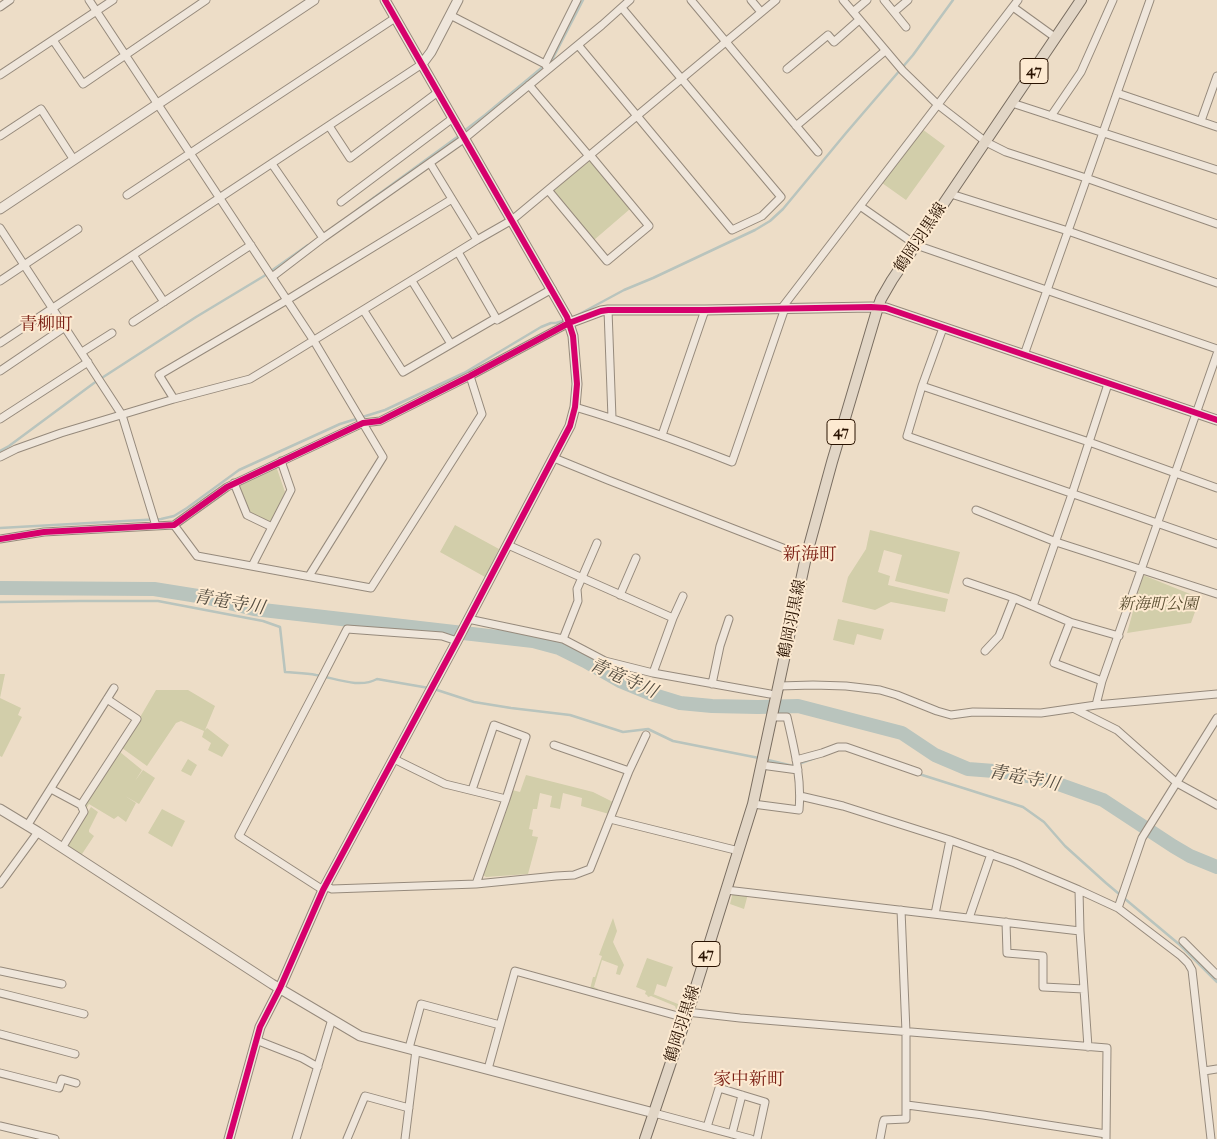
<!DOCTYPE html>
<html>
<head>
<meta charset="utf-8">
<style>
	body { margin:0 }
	canvas { display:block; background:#edddc7 }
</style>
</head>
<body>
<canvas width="1217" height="1139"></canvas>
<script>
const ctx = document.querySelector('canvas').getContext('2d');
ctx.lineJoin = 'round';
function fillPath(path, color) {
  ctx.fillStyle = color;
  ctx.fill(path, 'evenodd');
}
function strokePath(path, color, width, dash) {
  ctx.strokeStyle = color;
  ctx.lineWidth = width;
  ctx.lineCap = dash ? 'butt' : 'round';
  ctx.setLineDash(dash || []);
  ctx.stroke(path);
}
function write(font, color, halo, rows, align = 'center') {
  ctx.font = font + ' "IM FELL French Canon","Noto Serif JP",serif';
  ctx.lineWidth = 4;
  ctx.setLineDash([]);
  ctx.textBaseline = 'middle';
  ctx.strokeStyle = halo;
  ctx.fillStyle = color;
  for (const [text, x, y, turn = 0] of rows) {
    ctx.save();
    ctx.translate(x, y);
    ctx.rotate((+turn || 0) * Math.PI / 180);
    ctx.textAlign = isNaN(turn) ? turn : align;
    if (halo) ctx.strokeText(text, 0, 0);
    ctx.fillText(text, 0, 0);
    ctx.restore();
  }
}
const green = new Path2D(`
	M922,129L945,146L906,200L882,183Z
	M591,160L630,209L594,240L553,191Z
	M276,466L285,492L271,522L250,513L238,485Z
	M455,525L499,549L485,577L440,552Z
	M870,530L960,552L949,594L895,581L902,555L884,550L878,572L890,576L888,585L948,599L945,612L891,602L875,610L842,602L848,577L866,549Z
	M1143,575L1200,598L1191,623L1127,633Z
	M838,619L884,629L881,640L857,634L854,645L833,640Z
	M0,674H5L0,698L21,708L18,715L22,717L2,757L0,756Z
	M156,690H188L215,706L205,730L207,728L229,745L222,757L208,750L211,743L202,737L204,731L181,721L176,723L147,766L122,748Z
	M120,752L142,770L135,781L143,770L155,778L139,804L125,796L136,803L126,822L118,816L114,819L89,804L86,809L84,806Z
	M188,759L197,765L191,776L181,771Z
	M526,775L593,792L613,802L609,814L581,806L582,798L563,793L560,809L550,807L552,796L540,793L537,809H533L529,829L533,830L532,836L538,837L528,874L486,877L483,875L512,790L520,792Z
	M91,807L98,812L89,830V832L94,836L80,857L65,847Z
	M162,809L185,821L172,847L148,833Z
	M733,892L748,894L744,909L730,904Z
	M613,918L617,931L613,942L624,965L620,975L616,974L618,966L602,960L594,987L598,989L597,991L590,989L593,977H595L602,956L599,955Z
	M647,958L673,967L666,987L657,984L654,994H653L683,1006L679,1010L676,1009L675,1006L651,996L648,997L647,995L645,994L646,991L636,987Z`);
const stream = new Path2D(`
	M549,62L553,58L583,0
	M464,131L485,115L545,65
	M357,210L460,135
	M574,317L624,290L653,278L755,230L770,221L783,209L846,133L913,55L953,0
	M0,451L9,446L94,383L196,317L264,276L308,245
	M0,528L161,519L174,516L187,508L239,470L340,424L385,410L464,373L541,327L551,323H556L566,320
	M0,602L80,601H158L263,621L280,627L285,672C295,673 306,673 316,675C335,678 359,689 377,679L429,688
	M434,689L474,702L511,708L570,715L623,732L648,729L673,741L759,758
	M764,759L793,766L815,758
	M919,774L1023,807L1044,822L1065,846L1106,883L1180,945L1217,982`);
const river = new Path2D(`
	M0,588L154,589L204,597L254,609L533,641L559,648L585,661L620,681L654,695L680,703L712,706L758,707L798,706L902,733L935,755L968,769L1007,772L1047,780L1103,800L1173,846L1190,856L1217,867`);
const minor = new Path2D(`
	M89,0L314,341L383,457L309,576
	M691,0L818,152
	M751,0L761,12
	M843,0L903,71L937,104L986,142L1006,152L1086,178L1217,224
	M884,0L906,27
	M0,7L10,0
	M1013,7L1056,38
	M853,12L867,0
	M894,12L908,0
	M450,15L545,64L548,69
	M53,40L83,84L206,0
	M578,45L732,230L762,216L781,197L622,8
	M545,64L577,0
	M787,69L828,35L834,42L859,20
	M0,75L113,0
	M529,85L589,156
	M1117,93L1217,127
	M1012,103L1217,170
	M1051,116L1081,72L1113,0
	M1201,121L1217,76
	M329,126L350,158L438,92
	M796,126L885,51
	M0,136L41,109L74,160
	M430,163L477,240
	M272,164L323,238
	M548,190L607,261L649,226L590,155
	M951,194L1068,231L1217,283
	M127,195L395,18
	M341,202L453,118
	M860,206L916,245L1217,349
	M0,228L122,415L156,526
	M458,252L496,318
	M133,255L164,302
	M272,277L323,238L465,138L602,25L630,0
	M0,281L78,229
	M412,281L451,344
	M781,309L1018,0
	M608,310L612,418
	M364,311L403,372L496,318L497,320L552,289
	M133,322L251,245
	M943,328L922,386L907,436L1217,544
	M0,343L422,64
	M82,352L112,333
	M1024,355L1150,0
	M0,371L65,327
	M922,386L1089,442L1217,488
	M174,399L159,375L287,300L452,199
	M575,407C629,423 681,442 732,462L785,308
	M0,419L88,362
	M662,435L705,310
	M0,457L16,449L61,433L174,399L250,379L280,361L477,240L512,220L776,0
	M554,458L608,480L806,557
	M234,483L247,515L272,527
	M976,510L1056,542L1217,594
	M174,525L197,556L371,588L482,414L470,376
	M0,539L44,532L174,525L227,487L363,423L380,421L470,376L569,323
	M508,545L673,618L653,673
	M252,566L291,490L281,461
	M967,582L1014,598L1070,622L1119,636
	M620,595L636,558
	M1033,606L1072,494L1108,384
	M673,618L683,596
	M468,619L563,639L605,661L653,673L770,694
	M1070,622L1054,663L1102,681
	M563,639L578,601L577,589L597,543
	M985,651L999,636L1014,598
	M712,684L720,646L729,619
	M779,686L813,685L846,686L880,690L897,695L937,711L951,715L973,712L1041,713L1096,705L1217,694
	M1096,705L1102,681L1217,354
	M1075,709L1117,730L1177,783L1217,805
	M554,745L629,771
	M394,759L445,784L506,799
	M796,760L822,753L838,747H846L918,772
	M761,765L798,770
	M51,789L81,805
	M472,790L494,725L526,737L506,799L476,884
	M800,796L843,806L950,840L1015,863L1079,890L1118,908L1181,956L1188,963L1192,970L1211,1139
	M753,804L799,810C802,778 794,748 787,717H772
	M610,819L739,851
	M27,826L114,688
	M62,848L84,812L81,805L137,719L107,699
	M0,884L38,832
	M325,886L332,889L476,884L556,876L574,875L590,869L629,771L646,735
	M323,890L239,836L313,695L347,629L442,636L457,641
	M726,890L1080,931
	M1079,890L1080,931L1088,1047
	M1118,908L1142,838L1217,718
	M935,914L950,840
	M969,918L991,854
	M1006,922L1007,953L1043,956V987L1084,989
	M1183,941L1217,975
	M0,971L62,984
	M0,993L84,1014
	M687,1012L740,1018L1107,1048L1106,1139
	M0,1034L75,1054
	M256,1040L302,1058L318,1067
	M409,1048L421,1004L500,1025
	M488,1069L515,971L685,1018
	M1204,1071L1217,1069
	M0,1073L59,1088L62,1079L76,1083
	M907,1105L983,1115L1106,1134
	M654,1113L751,1139
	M0,1126L55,1139
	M707,1127L719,1088L765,1102L757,1139
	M732,1134L742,1095
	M296,1139L332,1019
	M347,1139L365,1096L409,1108
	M405,1139L416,1050
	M880,1139L883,1123L884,1120L906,1119V1032L901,910`);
const tertiary = new Path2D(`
	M422,64L431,52L458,0
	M0,209L314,0
	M569,323L601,311L608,310H705L871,307L886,308L1217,420
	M0,809L38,832L272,984L360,1036L654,1113
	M229,1139L260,1027L280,988L323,890L457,641L570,426L575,407L577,384L573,336L567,317L385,0`);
const primary = new Path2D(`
	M645,1139L689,1009L753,804L806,557L832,462L878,307L881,299L892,280L1081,0`);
const cycleway = new Path2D(`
	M0,539L44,532L174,525L227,487L363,423L380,421L470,376L569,323L601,311L608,310H705L871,307L886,308L1217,420
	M229,1139L260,1027L280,988L323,890L457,641L570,426L575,407L577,384L573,336L567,317L385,0`);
const shields = [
	[1034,71,28],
	[841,432,28],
	[706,954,28]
];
const shieldNames = [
	["47",1034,71],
	["47",841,432],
	["47",706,954]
];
const streetNames = [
	["鶴岡羽黒線",921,238,-56],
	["鶴岡羽黒線",793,619,-78],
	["鶴岡羽黒線",683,1024,-72]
];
const parkNames = [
	["新海町公園",1158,605]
];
const neighbourhoodNames = [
	["青柳町",46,326],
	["新海町",810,556],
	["家中新町",749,1081]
];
const waterNames = [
	["青竜寺川",229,603,10],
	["青竜寺川",623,679,24],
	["青竜寺川",1024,779,11]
];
fillPath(green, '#d2ceaa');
strokePath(stream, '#b9c4bd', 2.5);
strokePath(river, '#b9c4bd', 14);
strokePath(minor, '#968a7c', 9);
strokePath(tertiary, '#968a7c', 11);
strokePath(primary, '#7a6e61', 12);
strokePath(minor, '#efe6db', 7);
strokePath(tertiary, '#efe6db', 9);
strokePath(primary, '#e2d6c6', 10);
strokePath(cycleway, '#d6006c', 6);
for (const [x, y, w] of shields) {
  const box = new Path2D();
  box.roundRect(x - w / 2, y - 12.5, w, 25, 4);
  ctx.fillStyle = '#fdead1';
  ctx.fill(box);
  strokePath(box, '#291200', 1);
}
write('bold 15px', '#291200', null, shieldNames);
write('16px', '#291200', '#fdead1', streetNames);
write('italic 16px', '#5c5033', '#fdead1', parkNames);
write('18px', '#7a1f14', '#fdead1', neighbourhoodNames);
write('italic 18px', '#544d41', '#fdead1', waterNames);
</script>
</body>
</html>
